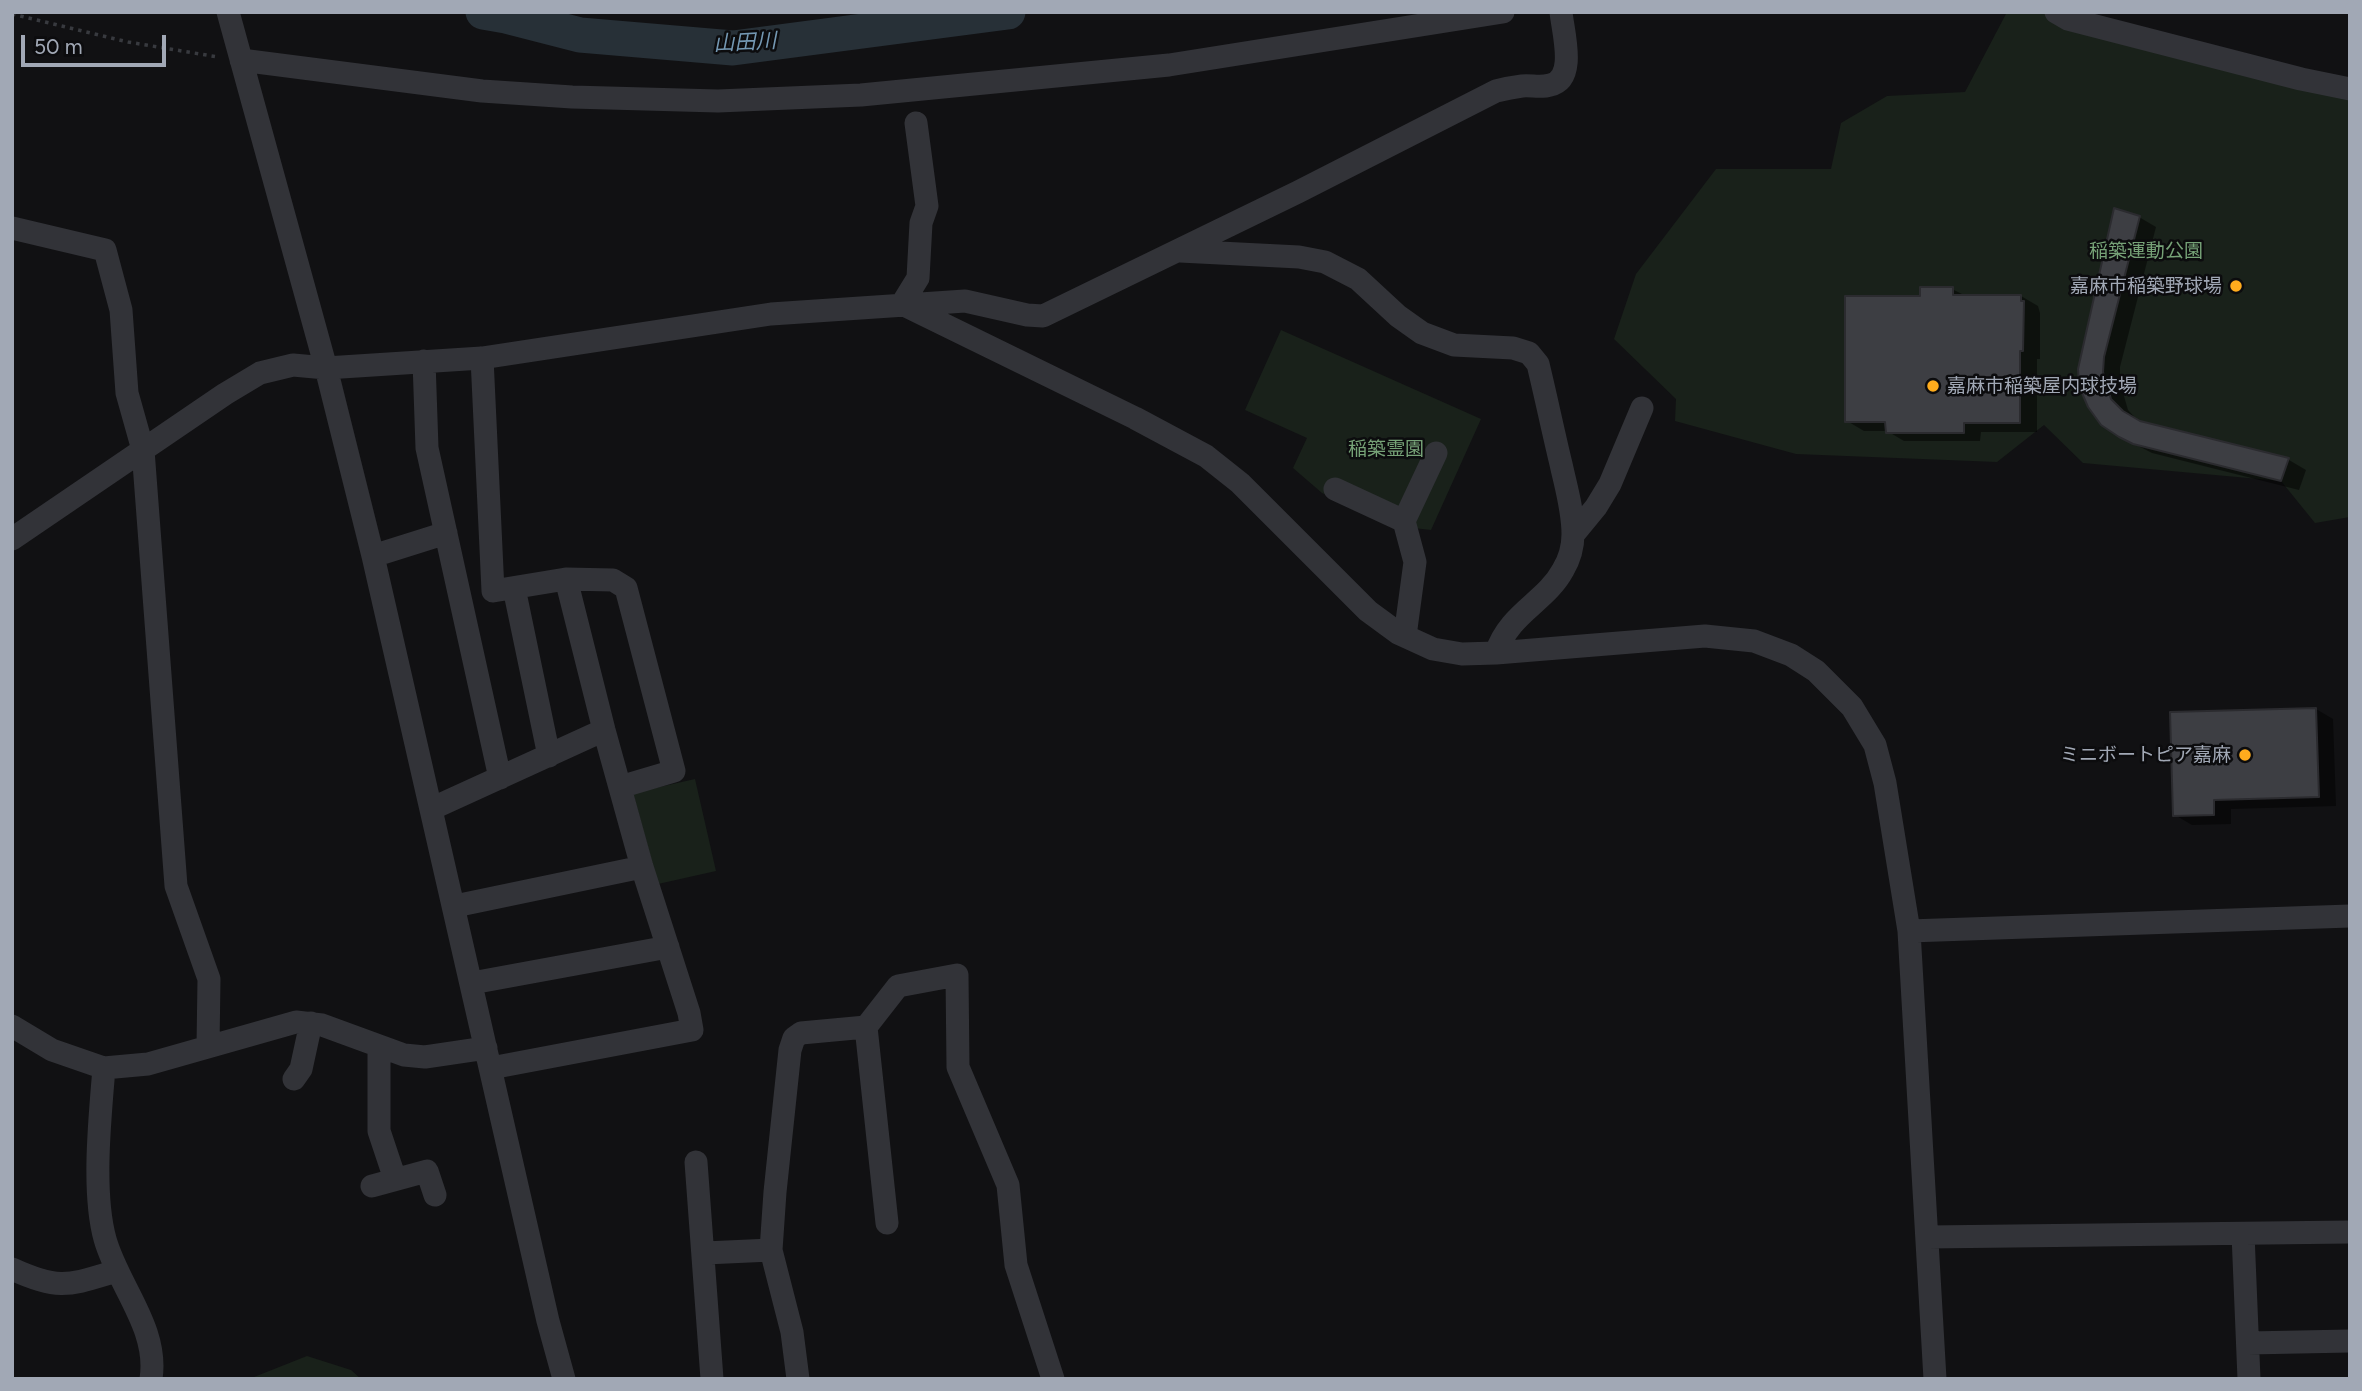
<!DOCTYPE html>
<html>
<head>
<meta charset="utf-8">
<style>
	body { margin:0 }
	#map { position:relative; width:2362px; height:1391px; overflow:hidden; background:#111113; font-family:Figtree,sans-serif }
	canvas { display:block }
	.frame { position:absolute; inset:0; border:14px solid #a1a8b5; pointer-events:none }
	.scale { position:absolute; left:21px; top:35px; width:145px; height:32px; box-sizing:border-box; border:4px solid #a1a8b5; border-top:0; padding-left:9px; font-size:21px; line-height:24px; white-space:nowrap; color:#a1a8b5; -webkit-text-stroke:5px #0c0c0e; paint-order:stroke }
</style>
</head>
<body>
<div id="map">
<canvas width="2362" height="1391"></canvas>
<div class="frame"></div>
<div class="scale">50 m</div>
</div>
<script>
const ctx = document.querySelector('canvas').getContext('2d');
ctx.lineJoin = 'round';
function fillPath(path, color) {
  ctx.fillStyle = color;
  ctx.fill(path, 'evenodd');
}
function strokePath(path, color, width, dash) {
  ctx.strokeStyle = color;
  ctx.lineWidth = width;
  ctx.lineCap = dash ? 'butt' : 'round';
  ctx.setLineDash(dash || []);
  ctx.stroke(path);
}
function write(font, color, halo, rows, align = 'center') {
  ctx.font = font + ' Figtree,"Noto Sans JP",sans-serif';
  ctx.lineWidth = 5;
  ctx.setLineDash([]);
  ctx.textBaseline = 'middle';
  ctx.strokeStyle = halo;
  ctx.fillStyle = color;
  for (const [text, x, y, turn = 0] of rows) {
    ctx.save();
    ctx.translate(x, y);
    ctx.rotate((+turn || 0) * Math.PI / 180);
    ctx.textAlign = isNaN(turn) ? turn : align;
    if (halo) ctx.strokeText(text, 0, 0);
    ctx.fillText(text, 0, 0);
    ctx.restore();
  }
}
const green = new Path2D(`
	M2007,12H2052L2350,91V517L2315,523L2281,481L2083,463L2044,425L1997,462L1796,454L1675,421L1676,399L1614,339L1636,274L1716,169H1831L1841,123L1887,96L1965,92Z
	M1281,330L1481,419L1431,530L1396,526L1322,493L1293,468L1307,438L1245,410Z
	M695,779L716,871L658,884L633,793Z
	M307,1356L351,1370L361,1379H249Z`);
const shadow = new Path2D(`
	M2139,217L2156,227L2120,367V382L2128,410L2140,423L2289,460L2306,470L2299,490L2152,453L2119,436L2090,406Z
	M1952,289L1966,296H2021L2038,306L2040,313V359H2037V432H1981L1980,441H1904L1887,431H1864L1847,421Z
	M2316,709L2333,719L2336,806L2231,809V824L2192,825L2175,815Z`);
const stream = new Path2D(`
	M534,23L546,12`);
const river = new Path2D(`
	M483,12L506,16L580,35L733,48L1008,12`);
const building = new Path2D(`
	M2114,208L2140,216L2104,357L2103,372L2111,399L2123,411L2140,421L2289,458L2281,481L2133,444L2119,437L2101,425L2088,407L2079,386L2078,369Z
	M1920,287H1953V295H2021V301H2024L2023,351H2020V423H1964V433H1886L1885,422H1845V296H1920Z
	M2316,708L2319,797L2214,800V815L2173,816L2170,712Z`);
const path = new Path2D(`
	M12,14L128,42L218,57`);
const minor = new Path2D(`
	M228,12L326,368L373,556L548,1321L564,1379
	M2056,12L2068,19L2301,79L2350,89
	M241,60L482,91L572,97L718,101L861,95L1169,65L1503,12
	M12,228L105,250L121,310L127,393L143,450L176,886L209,979L208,1046
	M1180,251L1299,257L1325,262L1358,279L1398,316L1422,333L1454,345L1513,348L1529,353L1538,364C1546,397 1553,431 1561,464C1566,487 1573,510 1573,534C1573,546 1569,560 1563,570C1545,603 1510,612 1496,653
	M902,304L1135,418L1206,456L1240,483L1368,611L1398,633L1433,649L1462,654L1496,653L1705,636L1754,641L1791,655L1816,671L1852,707L1875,745L1885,783L1909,931L1935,1379
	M902,304L918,278L921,223L927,206L916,123
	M482,358L493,591L566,579L604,730L642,867L689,1013L692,1030L491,1068
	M424,361L427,448L500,778
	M1335,489L1404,521L1415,562L1405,636
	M1404,521L1436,453
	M1573,535L1596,507L1610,484L1642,408
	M12,539L225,394L260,373L293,365L326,368L482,358L771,314L965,301L1027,315L1043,316L1298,192L1496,91C1504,89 1514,87 1522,86C1531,85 1541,88 1550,85C1577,79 1563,33 1561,12
	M373,556L446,533
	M566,579L613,580L626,588L674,771L620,787
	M514,588L549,756
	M431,809L604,730
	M455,906L642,867
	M1909,931L2350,916
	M472,983L668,947
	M12,1026L52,1050L104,1068L148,1064L296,1022L322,1025L404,1055L425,1057L486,1048
	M866,1027L887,1223
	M379,1046V1131L395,1179
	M104,1068C100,1117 92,1192 105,1239C118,1286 159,1328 151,1379
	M294,1079L301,1069L311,1023
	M696,1162L712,1379
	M372,1186L427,1171L435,1195
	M2243,1234L2249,1379
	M1928,1237L2350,1232
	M705,1253L771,1250
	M12,1269C60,1291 69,1285 117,1271
	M2248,1343L2350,1341
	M798,1379L792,1332L771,1250L775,1192L790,1050L794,1038L801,1033L866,1027L898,986L957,975L958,1067L1008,1185L1016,1265L1053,1379`);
const markers = [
	[2236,286,7,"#ffac1d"],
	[1933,386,7,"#ffac1d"],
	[2245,755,7,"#ffac1d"]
];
const parkNames = [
	["稲築運動公園",2146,251],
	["稲築霊園",1386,449]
];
const poiNames = [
	["嘉麻市稲築野球場",2222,286],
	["嘉麻市稲築屋内球技場",1947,386,"left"],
	["ミニボートピア嘉麻",2231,755]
];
const waterNames = [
	["山田川",745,43,-3]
];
fillPath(green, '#19211a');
fillPath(shadow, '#0007');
strokePath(stream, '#273037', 6);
strokePath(river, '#273037', 35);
fillPath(building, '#3d3e43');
strokePath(building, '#2b2b2f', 2);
strokePath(path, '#383a3f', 3.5, [3.5, 5]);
strokePath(minor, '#323338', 23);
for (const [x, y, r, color] of markers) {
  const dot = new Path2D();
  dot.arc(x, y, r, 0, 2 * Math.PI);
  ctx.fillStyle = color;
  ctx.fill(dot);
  strokePath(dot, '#0c0c0e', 2.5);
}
write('19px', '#76a277', '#0c0c0e', parkNames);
write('19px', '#a1a8b5', '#0c0c0e', poiNames, 'right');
write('italic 21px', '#7498b3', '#0c0c0e', waterNames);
</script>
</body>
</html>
